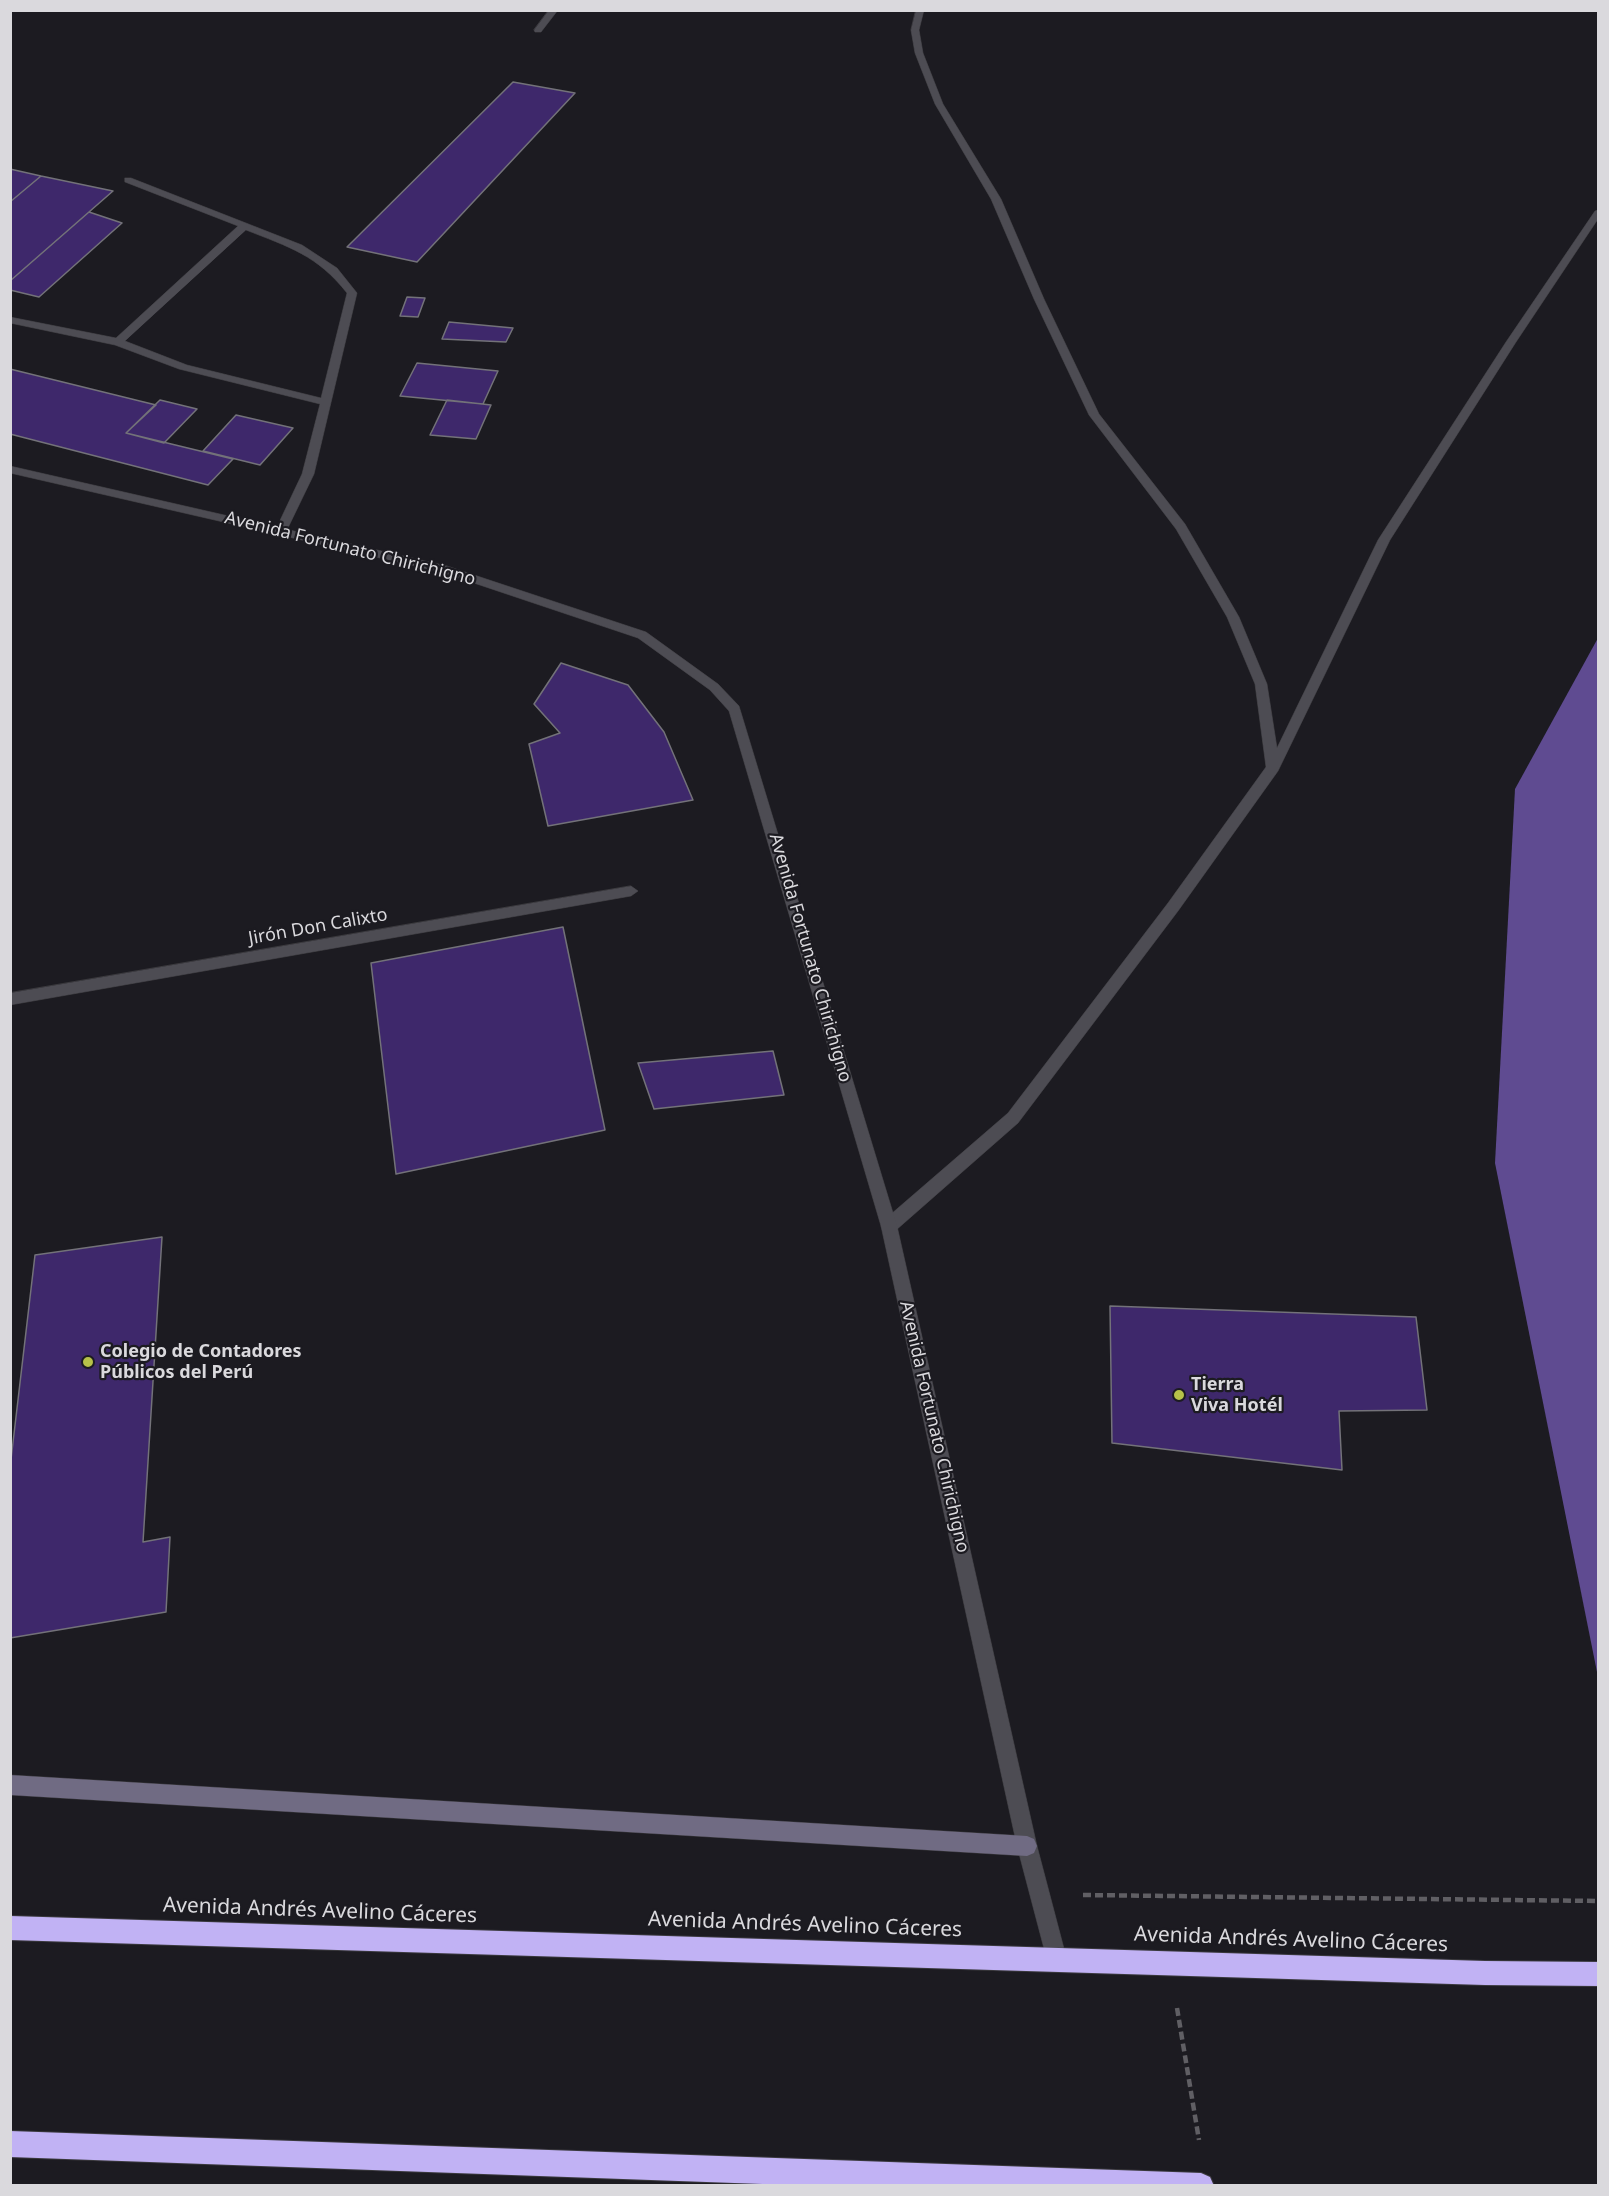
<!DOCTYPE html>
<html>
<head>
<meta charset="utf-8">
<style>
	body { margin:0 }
	#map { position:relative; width:1609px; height:2196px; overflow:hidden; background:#1c1b21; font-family:"Noto Sans",sans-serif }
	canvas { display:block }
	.frame { position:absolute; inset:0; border:12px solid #dad9dd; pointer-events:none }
</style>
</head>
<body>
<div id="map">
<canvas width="1609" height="2196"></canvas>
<div class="frame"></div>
</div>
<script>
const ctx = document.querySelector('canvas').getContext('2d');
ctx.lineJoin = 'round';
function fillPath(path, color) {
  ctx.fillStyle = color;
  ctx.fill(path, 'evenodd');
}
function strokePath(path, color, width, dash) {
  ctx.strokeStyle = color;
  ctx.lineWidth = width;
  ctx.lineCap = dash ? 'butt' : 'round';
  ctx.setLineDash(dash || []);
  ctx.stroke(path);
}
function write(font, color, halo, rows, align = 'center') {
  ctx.font = font + ' "Noto Sans",sans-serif';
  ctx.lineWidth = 4.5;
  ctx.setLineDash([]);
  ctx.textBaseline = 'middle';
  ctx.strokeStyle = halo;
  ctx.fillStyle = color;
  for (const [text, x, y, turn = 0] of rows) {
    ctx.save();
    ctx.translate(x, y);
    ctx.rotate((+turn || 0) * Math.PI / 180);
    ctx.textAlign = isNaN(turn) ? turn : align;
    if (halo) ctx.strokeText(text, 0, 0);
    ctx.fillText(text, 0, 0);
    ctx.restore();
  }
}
const water = new Path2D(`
	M1598,638V1677L1495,1163L1515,789Z`);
const building = new Path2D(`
	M513,82L575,93L417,262L347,247Z
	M10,169L41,176L10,202Z
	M41,176L113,191L10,281V202Z
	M89,212L122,223L39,297L10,290V281Z
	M407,297L425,298L418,317L400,316Z
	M449,322L513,328L506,342L442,339Z
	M417,363L498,371L483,404L400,396Z
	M10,369L156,405L126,433L233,459L208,485L10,434Z
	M160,400L197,409L164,443L126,433Z
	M447,400L491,405L476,439L430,435Z
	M236,415L293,428L260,465L203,451Z
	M561,663L628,685L664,732L693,800L548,826L529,744L560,733L534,704Z
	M563,927L605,1130L396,1174L371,963Z
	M773,1051L784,1095L654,1109L638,1063Z
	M162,1237L143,1542L170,1537L166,1612L10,1638V1468L35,1255Z
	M1110,1306L1416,1317L1427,1410L1339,1411L1342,1470L1112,1443Z`);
const path = new Path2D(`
	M1083,1895L1598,1901
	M1177,2008L1199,2140`);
const lane = new Path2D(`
	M549,10H558L541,32H535L534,30Z
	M916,10H924L919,30L923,53L943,104L1001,199L1044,299L1099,414L1185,524L1239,617L1267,684L1277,748L1378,540L1506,342L1595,211L1598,210V219L1516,342L1390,540L1278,771L1178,911L1018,1123L895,1231L889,1233L883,1231L881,1226L883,1221L1008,1113L1168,903L1266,767L1255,684L1227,617L1176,529L1089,415L1034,299L991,199L935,104L915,53L911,30Z
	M125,178H131L302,245L337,268L357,293L314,474L285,534H277L275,531L302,474L320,404L179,369L115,345L10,323V317L116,338L238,226L125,182ZM246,230C289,247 317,255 347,293L321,398L187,365L125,341Z`);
const street = new Path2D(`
	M10,466L447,566L646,632L718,684L739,706L897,1226L1037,1846L1067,1960L1064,1967L1057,1970L1050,1967L1047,1960L1017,1846L881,1226L729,711L710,690L638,638L441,572L10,473Z
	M631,886L638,891L631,896L10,1005V993Z`);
const secondary = new Path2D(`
	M10,1775L1027,1836L1034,1839L1037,1846L1034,1853L1027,1856L10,1795Z`);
const highway = new Path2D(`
	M10,1916L1485,1961L1598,1962V1986L1485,1985L10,1940Z
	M10,2131L1201,2173L1210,2177L1214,2186H818L10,2157Z`);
const markers = [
	[88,1362,6,"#b6c149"],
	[1179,1395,6,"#b6c149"]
];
const streetNames = [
	["Avenida Fortunato Chirichigno",350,549,14],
	["Jirón Don Calixto",318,927,-10],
	["Avenida Fortunato Chirichigno",810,958,74],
	["Avenida Fortunato Chirichigno",934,1427,77]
];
const poiNames = [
	["Colegio de Contadores",100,1352],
	["Públicos del Perú",100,1373],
	["Tierra",1191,1385],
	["Viva Hotél",1191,1406]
];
const nearStreetnames = [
	["Avenida Andrés Avelino Cáceres",320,1911,2],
	["Avenida Andrés Avelino Cáceres",805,1925,2],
	["Avenida Andrés Avelino Cáceres",1291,1940,2]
];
fillPath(water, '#5f4b91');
fillPath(building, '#3e286b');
strokePath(building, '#737279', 1.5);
strokePath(lane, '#3a393d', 1);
strokePath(street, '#3a393d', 1);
strokePath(secondary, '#3a393d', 1);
strokePath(highway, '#3a393d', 2);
strokePath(path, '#605f64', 4.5, [8, 4]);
fillPath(lane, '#4d4c53');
fillPath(street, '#4d4c53');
fillPath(secondary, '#706b83');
fillPath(highway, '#c1b2f4');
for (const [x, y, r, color] of markers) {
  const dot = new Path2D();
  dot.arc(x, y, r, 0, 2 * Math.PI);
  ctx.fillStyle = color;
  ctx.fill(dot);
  strokePath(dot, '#1c1b21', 2);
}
write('18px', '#dad9dd', '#1c1b21', streetNames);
write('bold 18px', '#dad9dd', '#1c1b21', poiNames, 'left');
write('21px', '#dad9dd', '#1c1b21', nearStreetnames);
</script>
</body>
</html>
